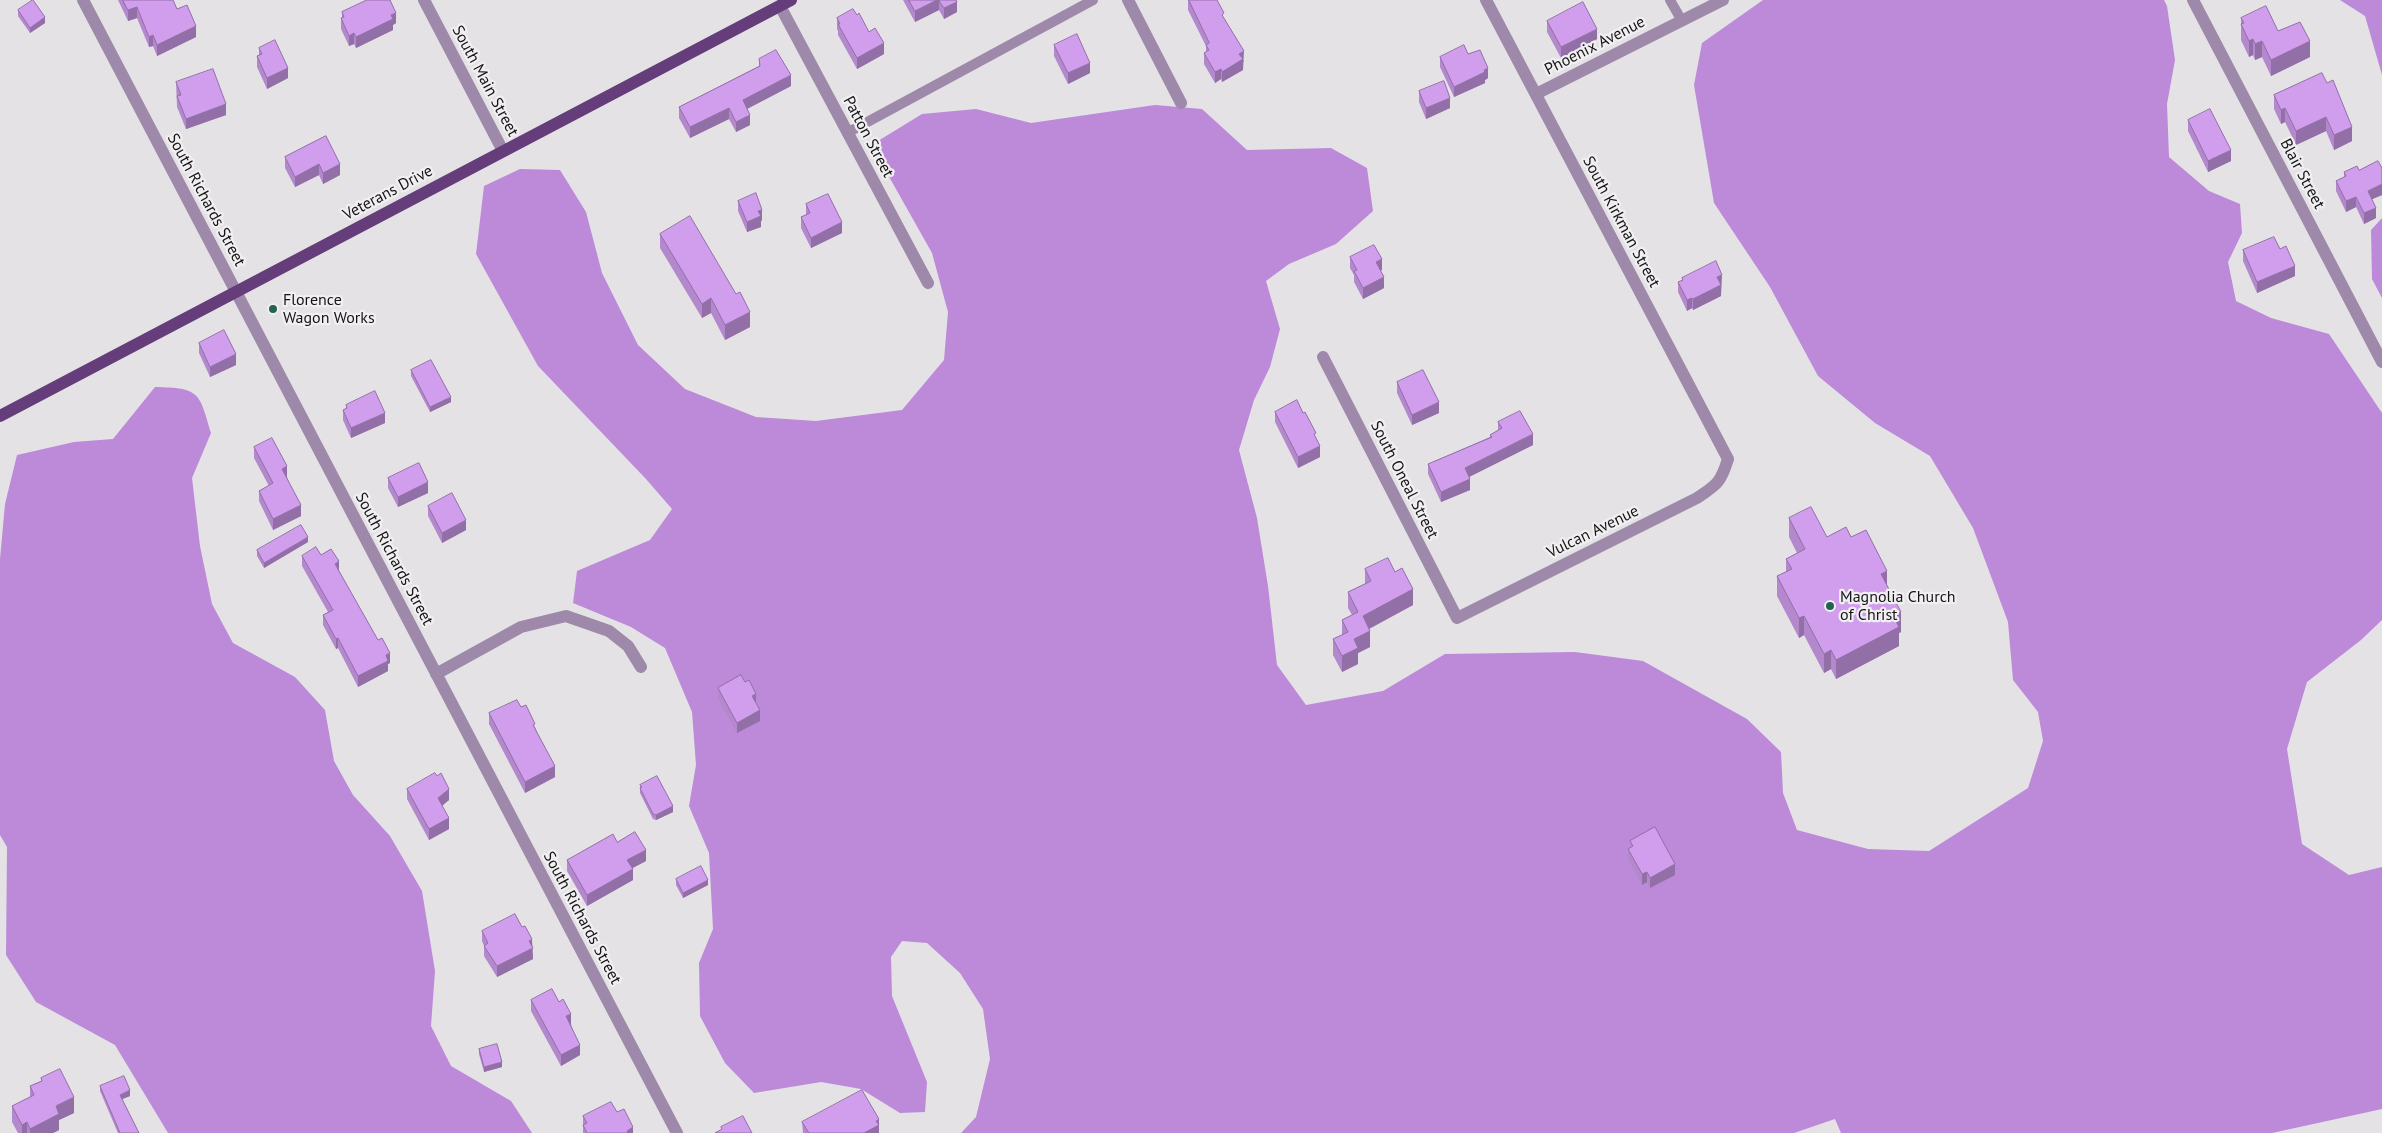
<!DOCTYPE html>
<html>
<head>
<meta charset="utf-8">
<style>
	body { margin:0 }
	canvas { display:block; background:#e4e2e5 }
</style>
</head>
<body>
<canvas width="2382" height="1133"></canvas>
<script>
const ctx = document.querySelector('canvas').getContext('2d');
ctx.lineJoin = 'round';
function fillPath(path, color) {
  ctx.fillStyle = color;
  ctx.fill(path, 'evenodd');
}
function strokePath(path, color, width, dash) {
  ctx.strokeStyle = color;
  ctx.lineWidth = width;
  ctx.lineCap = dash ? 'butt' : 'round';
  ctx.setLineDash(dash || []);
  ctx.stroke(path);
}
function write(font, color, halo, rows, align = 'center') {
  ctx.font = font + ' "PT Sans",sans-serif';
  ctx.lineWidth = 4.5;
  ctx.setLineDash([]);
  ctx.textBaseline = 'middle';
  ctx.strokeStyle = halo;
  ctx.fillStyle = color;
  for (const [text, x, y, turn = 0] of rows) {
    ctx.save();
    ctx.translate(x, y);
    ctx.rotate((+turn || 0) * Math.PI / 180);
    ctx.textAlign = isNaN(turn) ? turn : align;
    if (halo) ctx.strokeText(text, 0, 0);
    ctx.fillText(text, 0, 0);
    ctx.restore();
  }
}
const forest = new Path2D(`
	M1763,0H2164L2167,6L2175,60L2167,104L2169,157L2209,191L2240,204L2242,233L2228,262L2236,301L2271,318L2329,334L2382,413V620L2361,640L2307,682L2287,749L2302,844L2349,875L2382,867V1109L2272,1133H1841L1835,1119L1794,1133H961L976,1117L990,1059L983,1009L960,973L927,943L902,941L891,957L892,996L927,1082L925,1112L900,1113L861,1089L821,1082L754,1093L725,1063L700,1016L699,963L713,929L709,853L689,806L696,765L692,712L665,648L631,627L573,603L577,571L650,540L672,509L646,479L538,366L476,254L484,186L520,169L560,170L586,212L602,273L638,345L685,389L756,417L816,421L902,410L944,360L948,312L932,253L883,166L878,141L922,114L976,109L1031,123L1155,105L1202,109L1247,150L1331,148L1367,168L1373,211L1336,244L1289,264L1266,281L1280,329L1270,367L1254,400L1239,450L1257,518L1268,586L1277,665L1306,705L1383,691L1445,654L1575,652L1643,661L1747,719L1781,752L1783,793L1797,830L1868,849L1929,851L2028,788L2043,741L2038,712L2013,680L2008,622L1973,528L1930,456L1875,423L1818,376L1770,287L1714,203L1694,85L1702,43Z
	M2340,0H2382V75L2365,16Z
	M2382,218V298L2372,279L2371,230Z
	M155,387C200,388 199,392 211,433L192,478L200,546L212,604L233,643L295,677L325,710L334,761L353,795L390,836L422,891L435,971L431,1026L451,1066L511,1101L532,1133H168L115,1045L36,1002L6,955L7,847L0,835V559L5,504L17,455L74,442L113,439Z`);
const lane = new Path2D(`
	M1670,0L1682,21
	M847,133L1093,0`);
const street = new Path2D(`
	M83,0L677,1133
	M424,0L503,151
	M1128,0L1181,103
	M2193,0L2382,362
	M780,6L928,283
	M1536,94L1723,0
	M1323,357L1457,618L1697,498C1717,485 1721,482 1728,459L1486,0
	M436,674L521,627L566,616L609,631L628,646L641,667`);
const primary = new Path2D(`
	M0,416L791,0`);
const wall = new Path2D(`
	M118,0H173L177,9L196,37L157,56L153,46L149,47L137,18L128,21Z
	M903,0H956L957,12L944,19L939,10L915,22Z
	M1188,0L1224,18L1244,62H1243V70L1222,82L1221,79L1215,83L1204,64V53L1206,52V46L1188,10Z
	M18,10L45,23L30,33L18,16Z
	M342,12L396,23L393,25V30L356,48L354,44L349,46L341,29V18H342Z
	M857,15L869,32L884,54L857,69L838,35V31L837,29V18Z
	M2241,18L2278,31L2310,57L2271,76L2262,57L2255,60L2253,55L2249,57L2241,40Z
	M1547,21L1597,39L1561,58L1547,32Z
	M1054,45L1090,73L1068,84L1054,56Z
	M259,48L288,78L267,89L257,67V56L259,55Z
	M1468,54L1488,78L1485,80V83L1454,97L1440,67V57Z
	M759,59L791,86L747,109L750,125L736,132L729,119L690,138L679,118V107L759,66Z
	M2322,73L2352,141L2334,150L2326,131L2296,145L2285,122L2281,124L2274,109V95Z
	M176,82L226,115L186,129L177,107Z
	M1419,91L1450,108L1426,119L1419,102Z
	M2188,120L2231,161L2208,172L2188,131Z
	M326,136L340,175L323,184L319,175L295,187L285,168V157Z
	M2359,170L2382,195L2372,199L2376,218L2364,224L2356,207L2346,212L2336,191V181L2344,177V172Z
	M738,201L762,220L761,221V227L747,232L738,211Z
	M806,204L842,233L811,248L801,228V217L806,215Z
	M660,234L750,327L725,340L711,313L702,318L660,248Z
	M2280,249L2295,276L2257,293L2243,261V250Z
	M1350,257L1382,270H1380L1384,288L1363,299L1354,282V275L1350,268Z
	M1682,278L1722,286H1721V296L1693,310L1692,308L1687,311L1678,292V282L1682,280Z
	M199,343L236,365L210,377L199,353Z
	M411,370L451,402L430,412L411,376Z
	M1397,382L1439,413L1412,425L1397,393Z
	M346,405L385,423L351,438L343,420V410L346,409Z
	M1275,412L1316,439L1320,457L1298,468L1275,422Z
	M1498,422L1533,445L1469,477L1470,490L1441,502L1428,474V464L1490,437V435L1498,430Z
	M254,447L287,477L301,516L273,530L259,501V491L269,486L254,458Z
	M388,478L428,493L398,507L388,488Z
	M428,506L466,530L442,543L428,516Z
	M1789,518L1827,537H1851L1887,585L1901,632L1899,633V646L1836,679L1831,669L1824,673L1804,635L1799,638L1777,596V576L1786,572V559L1797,553L1789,537Z
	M308,542L264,568L257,556V550Z
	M321,555L339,571L390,663L388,664V671L358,687L338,648L336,649L323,625V615L328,612L302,566V556Z
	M1365,569L1413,605L1369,629L1370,647L1358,653V664L1342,672L1333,655V639L1342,635V620L1352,615L1348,608V592L1365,584Z
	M718,688L756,703L760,721L737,733L718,698Z
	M521,707L535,727L555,777L525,793L489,724V713Z
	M640,785L673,812L656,820L653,819L640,793Z
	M407,789L449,800L442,806L449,829L429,840L407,799Z
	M1630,841L1675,875L1650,888L1647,882L1642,885L1628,859V849L1630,848Z
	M617,842L646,861L632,868L633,880L587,906L567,871V860Z
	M676,879L708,885L683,898L676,885Z
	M482,931L532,947L533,959L497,977L484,956V946L482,941Z
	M531,1000L571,1024L580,1055L561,1066L531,1011Z
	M479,1049L502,1067L484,1072L479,1054Z
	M41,1078L74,1113L59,1120V1130L53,1133H18L12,1122V1106L30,1097V1086L41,1081Z
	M100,1086L130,1096L122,1099L139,1133H118L100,1091Z
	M617,1112L633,1133H583V1116Z
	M802,1122L879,1133H803Z`);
const shadedWall = new Path2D(`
	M937,0H939V10L915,22V11Z
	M957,2V12L944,19V8Z
	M137,7V18L128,21V10Z
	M396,13V23L393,25V30L356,48V37L391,15Z
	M45,17V23L30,33V28Z
	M196,26V37L157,56V45Z
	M1597,29V39L1561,58V47Z
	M354,33V44L349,46V36Z
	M153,35V46L149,47V37Z
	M2253,39V55L2249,57V41Z
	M2262,41V57L2255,60V44Z
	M2310,41V57L2271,76V60Z
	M884,43V54L857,69V58Z
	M1244,51L1243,70L1222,82V72L1239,54Z
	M1090,63V73L1068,84V73Z
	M288,68V78L267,89V78Z
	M1488,68V78L1485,80V83L1454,97V87Z
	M1221,69V79L1215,83V72Z
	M791,75V86L743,111V100Z
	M1450,98V108L1426,119V108Z
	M226,104V115L186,129V119Z
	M729,108V119L690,138V127Z
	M2285,108V122L2281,124V110Z
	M750,115V125L736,132V122Z
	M2326,117V131L2296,145V131Z
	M2352,127V141L2334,150V135Z
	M2231,150V161L2208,172V161Z
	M319,164V175L295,187V177Z
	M340,164V175L323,184V173Z
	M2382,184V195L2368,201V191Z
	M2356,197V207L2346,212V201Z
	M2376,208V218L2364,224V213Z
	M762,210V220L761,221V227L747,232V222L758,211Z
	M842,222V233L811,248V238Z
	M1382,259V270L1376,273V262Z
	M2295,266V276L2257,293V282Z
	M1722,275L1721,296L1693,310V299L1717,277Z
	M1384,277V288L1363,299V288Z
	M711,298V313L702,318V304Z
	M1692,298V308L1687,311V300Z
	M750,312V327L725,340V325Z
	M236,354V365L210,377V367Z
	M451,397V402L430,412V407Z
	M1439,402V413L1412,425V415Z
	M385,413V423L351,438V428Z
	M1533,434V445L1465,479V468Z
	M1320,446V457L1298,468V457Z
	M287,466V477L282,480V469Z
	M1470,479V490L1441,502V492Z
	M428,482V493L398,507V497Z
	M301,505V516L273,530V519Z
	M466,520V530L442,543V533Z
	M308,537V542L264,568V563Z
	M339,561V572L335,564Z
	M1887,571V590L1881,574Z
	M1413,589V605L1363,632V616Z
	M1901,612V632L1899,633V646L1836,679V660L1893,616Z
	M1804,616V635L1799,638V618Z
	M1370,631V647L1358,653V664L1342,672V656L1354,639Z
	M338,638V648L336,649V639Z
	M1831,650V669L1824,673V654Z
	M390,653V663L388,664V671L358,687V676L386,655Z
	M756,694V704L752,696Z
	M760,710V721L737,733V723Z
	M555,766V777L525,793V782Z
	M449,789V800L438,809V798Z
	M673,806V812L656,820V815Z
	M449,818V829L429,840V829Z
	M646,850V861L627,871V860Z
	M1675,864V875L1650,888V878Z
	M633,869V880L587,906V895Z
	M1647,872V882L1642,885V874Z
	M708,880V885L683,898V893Z
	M532,939L533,959L497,977V966L529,941Z
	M571,1014V1024L566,1027V1016Z
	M580,1045V1055L561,1066V1055Z
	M502,1062V1067L484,1072V1067Z
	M130,1090V1096L120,1100V1095Z
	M74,1097V1113L59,1120V1130L53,1133H30V1129L56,1106Z
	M879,1119V1133H864L876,1121Z
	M27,1122V1133H22V1125Z
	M633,1127V1133H627V1131Z`);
const building = new Path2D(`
	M33,0L45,17L30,28L18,10Z
	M123,0H173L177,9L187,5L196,26L157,45L153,35L149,37L137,7L128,10Z
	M367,0H390L396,13L391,15L393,19L356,37L354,33L349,36L341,18L344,17L342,12Z
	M909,0H937L915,11Z
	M939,0H956L957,2L944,8Z
	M1189,0H1217L1224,13L1222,15L1244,51L1239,54L1243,59L1222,72L1221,69L1215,72L1204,53L1209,50L1206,45L1209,43Z
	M1583,2L1597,29L1561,47L1547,21Z
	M2266,6L2278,31L2300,22L2310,41L2271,60L2262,41L2255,44L2253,39L2249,41L2241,24L2244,23L2241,18Z
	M853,9L857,15L859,13L869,32L875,28L884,43L857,58L838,24H840L837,18Z
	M1077,34L1090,63L1068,73L1054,45Z
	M275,40L288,68L267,78L257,56L262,54L259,48Z
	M1464,45L1468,54L1480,50L1488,68L1484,70L1485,72L1454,87L1440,57Z
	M776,50L791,75L743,100L750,115L736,122L729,108L690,127L679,107L760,66L759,59Z
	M213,69L226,104L186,119L177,96L181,95L176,82Z
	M2322,73L2327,83L2333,80L2352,127L2334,135L2326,117L2296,131L2285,108L2281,110L2274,95Z
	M1444,81L1450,98L1426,108L1419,91Z
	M2210,109L2231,150L2208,161L2188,120Z
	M326,136L340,164L323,173L319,164L295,177L285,157Z
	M2378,161L2382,168V184L2368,191L2376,208L2364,213L2356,197L2346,201L2336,181L2346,176L2344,172L2357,166L2359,170Z
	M756,193L762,210L758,211L761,216L747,222L738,201Z
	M828,194L842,222L811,238L801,217L810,213L806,204Z
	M690,216L736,294L740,292L750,312L725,325L711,298L702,304L660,234Z
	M2274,237L2280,249L2286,246L2295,266L2257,282L2243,250Z
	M1374,245L1382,259L1376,262L1384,277L1363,288L1354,271L1357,270L1350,257Z
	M1716,261L1722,275L1717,277L1721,285L1693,299L1692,298L1687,300L1678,282L1683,280L1682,278Z
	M224,330L236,354L210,367L199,343Z
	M431,360L451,397L430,407L411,370Z
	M1423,370L1439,402L1412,415L1397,382Z
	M375,391L385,413L351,428L343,410L347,408L346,405Z
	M1297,400L1303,413L1305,412L1316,433L1314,434L1320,446L1298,457L1275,412Z
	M1520,411L1533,434L1465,468L1470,479L1441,492L1428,464L1492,437L1490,435L1502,428L1498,422Z
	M272,438L287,466L282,469L301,505L273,519L259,491L273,483L254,447Z
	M419,463L428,482L398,497L388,478Z
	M452,493L466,520L442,533L428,506Z
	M1811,507L1827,537L1846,527L1851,537L1866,530L1887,571L1881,574L1901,612L1893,616L1899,627L1836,660L1831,650L1824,654L1804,616L1799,618L1777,576L1792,569L1786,559L1805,549L1789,518Z
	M301,525L308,537L264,563L257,550Z
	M316,547L321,555L331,549L339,561L335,564L378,640L382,638L390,653L386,655L388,661L358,676L338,638L336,639L323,615L333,610L302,556Z
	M1388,558L1395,572L1402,568L1413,589L1363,616L1370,631L1354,639L1358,648L1342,656L1333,639L1348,632L1342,620L1358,612L1348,592L1371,581L1365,569Z
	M741,675L745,682L749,680L756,694L752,696L760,710L737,723L718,688Z
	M517,700L521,707L526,705L535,724L533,725L555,766L525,782L489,713Z
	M435,773L437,776L441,773L449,789L438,798L449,818L429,829L407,789Z
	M657,776L673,806L656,815L653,814L640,788L642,787L640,785Z
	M1655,827L1675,864L1650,878L1647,872L1642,874L1628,849L1633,846L1630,841Z
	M635,832L646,850L627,860L633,869L587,895L567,860L613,834L617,842Z
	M701,866L708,880L683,893L676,879Z
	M515,914L522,927L525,926L532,939L529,941L533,948L497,966L484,946L488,943L482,931Z
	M552,989L559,1002L563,999L571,1014L566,1016L580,1045L561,1055L531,1000Z
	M497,1044L502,1062L484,1067L479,1049Z
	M60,1069L74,1097L56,1106L59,1114L30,1129L27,1122L22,1125L12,1106L34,1095L30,1086L42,1081L41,1078Z
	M124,1076L130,1090L120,1095L139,1133H120L100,1086Z
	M862,1090L879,1119L876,1121L879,1125L864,1133H809L802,1122Z
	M611,1102L617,1112L624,1109L633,1127L627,1131L628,1133H587L583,1125L587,1123L583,1116Z
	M743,1116L752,1133H715L722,1129L721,1127Z`);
const markers = [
	[273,309,5,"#236351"],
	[1830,606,5,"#236351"]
];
const streetNames = [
	["Phoenix Avenue",1595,46,-27],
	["South Main Street",485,81,62],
	["Patton Street",868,137,62],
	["Blair Street",2302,174,62],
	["Veterans Drive",388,193,-28],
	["South Richards Street",206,200,62],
	["South Kirkman Street",1621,222,62],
	["South Oneal Street",1404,480,63],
	["Vulcan Avenue",1593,532,-26],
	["South Richards Street",394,559,62],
	["South Richards Street",582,918,62]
];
const poiNames = [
	["Florence",283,300],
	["Wagon Works",283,318],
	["Magnolia Church",1840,597],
	["of Christ",1840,615]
];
fillPath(forest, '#bc8ad9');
strokePath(lane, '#9e89ab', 10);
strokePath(street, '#9e89ab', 12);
strokePath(primary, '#643d7a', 12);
fillPath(wall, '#b488cd');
fillPath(shadedWall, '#926fa7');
fillPath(building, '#d19eee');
strokePath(building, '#926fa7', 1);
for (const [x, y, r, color] of markers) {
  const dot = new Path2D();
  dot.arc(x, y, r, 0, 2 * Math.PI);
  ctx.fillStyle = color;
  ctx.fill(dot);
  strokePath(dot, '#f1eff2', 2);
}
write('16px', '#161516', '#f1eff2', streetNames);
write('16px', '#161516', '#f1eff2', poiNames, 'left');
</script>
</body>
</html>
